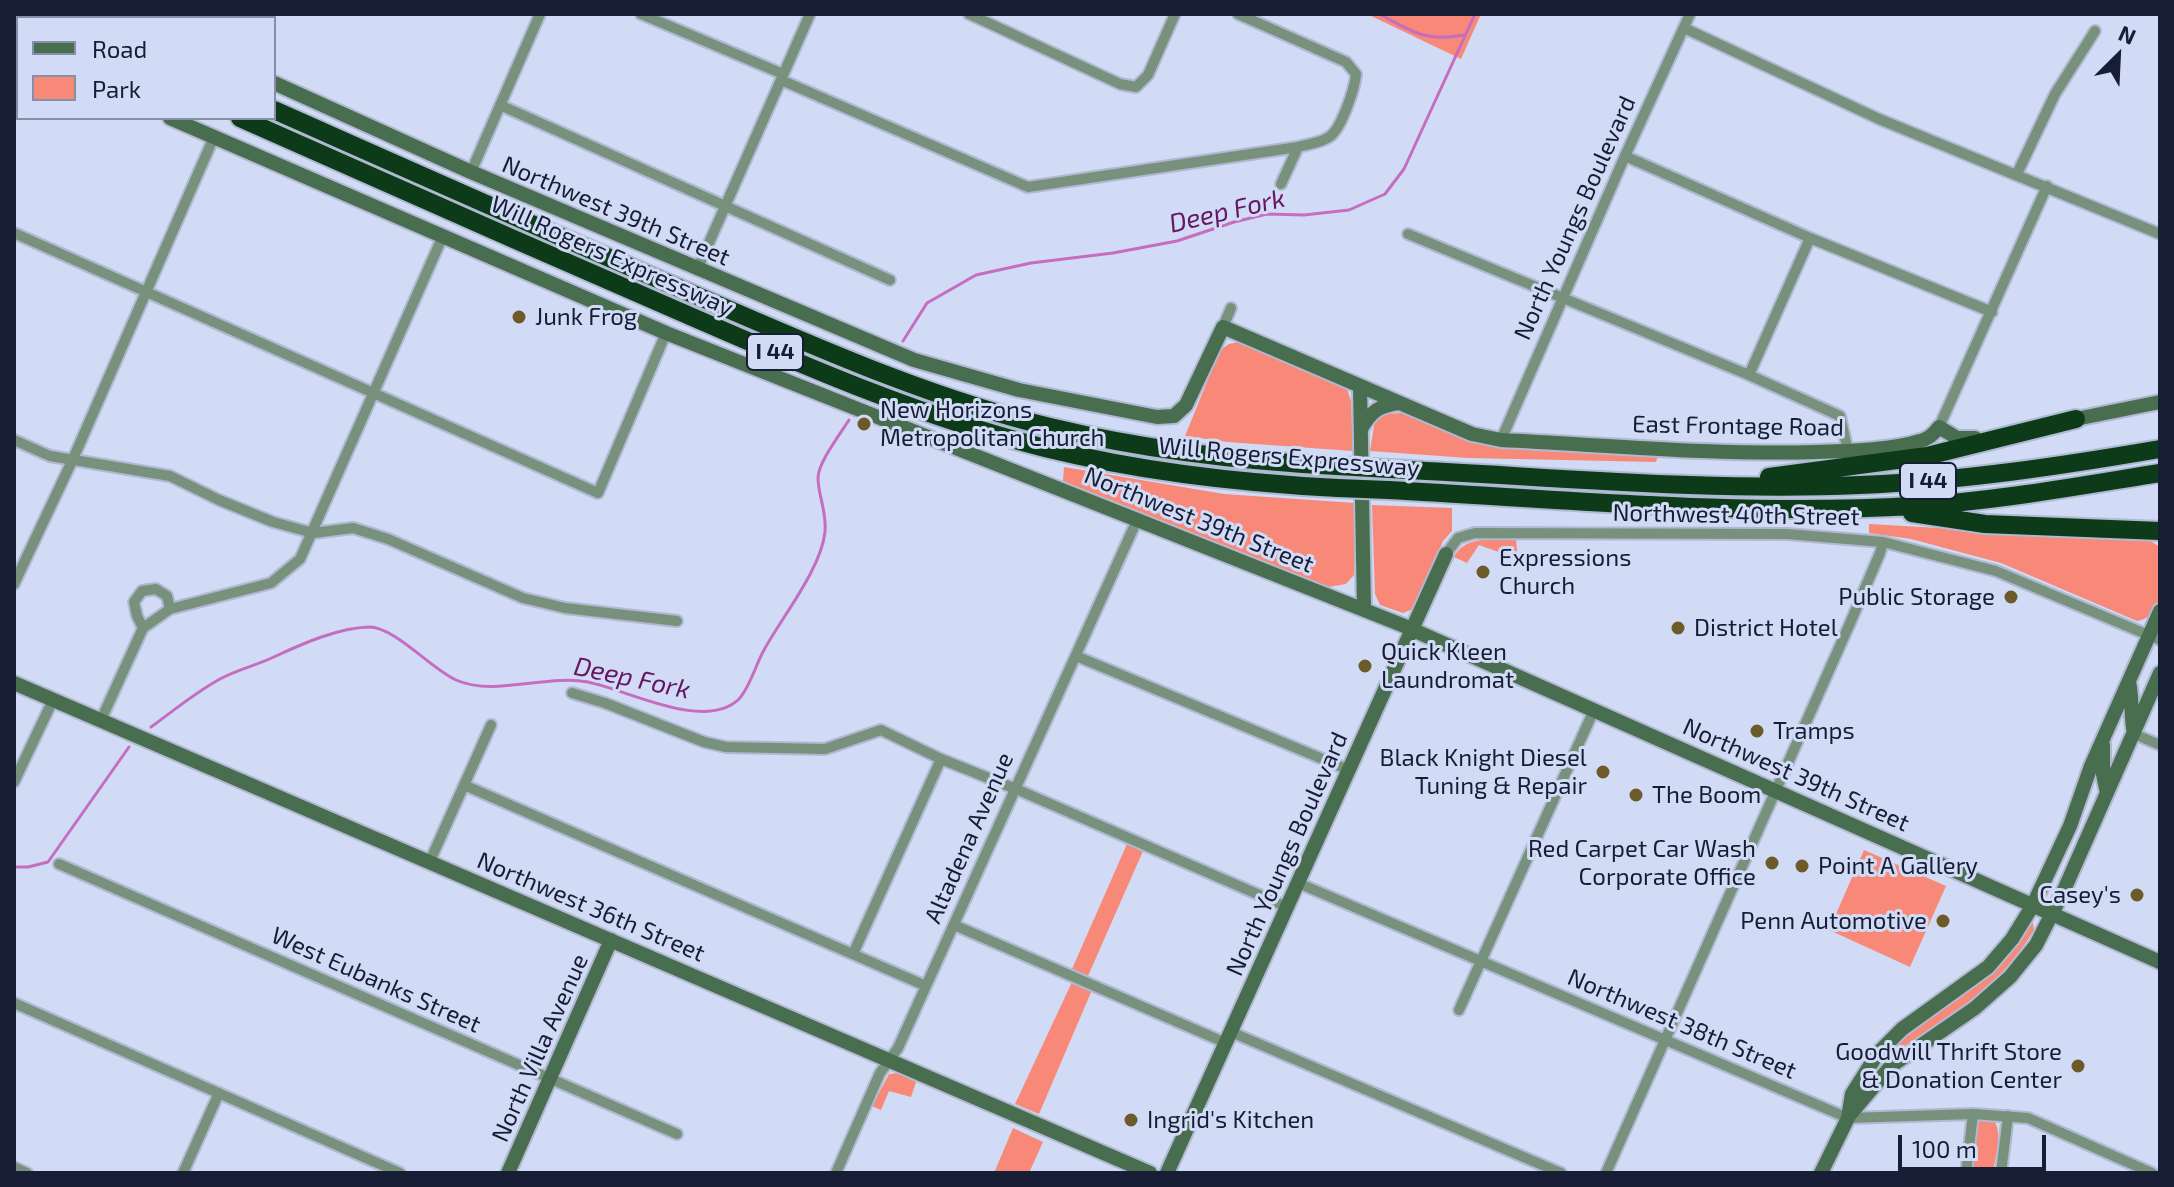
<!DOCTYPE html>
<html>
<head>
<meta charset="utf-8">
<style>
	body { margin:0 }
	#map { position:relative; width:2174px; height:1187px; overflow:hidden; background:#d1dbf5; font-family:"Exo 2",sans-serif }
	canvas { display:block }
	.frame { position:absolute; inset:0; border:16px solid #161d35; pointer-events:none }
	.legend { position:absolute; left:16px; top:16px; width:260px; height:104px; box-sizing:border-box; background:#d1dbf5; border:2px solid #868fa8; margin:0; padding:10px 14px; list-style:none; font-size:24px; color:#161d35 }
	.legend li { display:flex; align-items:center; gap:16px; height:40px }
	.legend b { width:40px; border:2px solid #868fa8 }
	.north { position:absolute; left:2078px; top:16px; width:80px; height:80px; -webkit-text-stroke:6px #d1dbf5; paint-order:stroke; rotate:24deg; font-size:22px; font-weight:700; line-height:32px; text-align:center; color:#161d35 }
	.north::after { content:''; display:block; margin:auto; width:28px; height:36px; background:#161d35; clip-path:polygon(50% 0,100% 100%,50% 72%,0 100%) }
	.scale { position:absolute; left:1898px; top:1135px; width:148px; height:36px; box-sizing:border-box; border:4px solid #161d35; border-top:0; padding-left:10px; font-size:24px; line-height:28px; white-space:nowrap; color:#161d35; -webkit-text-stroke:6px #d1dbf5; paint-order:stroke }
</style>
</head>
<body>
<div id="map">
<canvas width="2174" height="1187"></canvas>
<div class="frame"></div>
<ul class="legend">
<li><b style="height:10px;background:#486d4f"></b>Road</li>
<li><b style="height:22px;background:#f88978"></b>Park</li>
</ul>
<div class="north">N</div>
<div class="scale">100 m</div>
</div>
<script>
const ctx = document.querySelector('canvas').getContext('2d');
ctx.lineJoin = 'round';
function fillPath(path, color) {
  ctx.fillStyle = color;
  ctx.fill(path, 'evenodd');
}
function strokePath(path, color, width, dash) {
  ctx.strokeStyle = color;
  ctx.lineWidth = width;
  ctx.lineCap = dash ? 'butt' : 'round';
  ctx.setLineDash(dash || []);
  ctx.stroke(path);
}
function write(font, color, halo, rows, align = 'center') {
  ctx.font = font + ' "Exo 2",sans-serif';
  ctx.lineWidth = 6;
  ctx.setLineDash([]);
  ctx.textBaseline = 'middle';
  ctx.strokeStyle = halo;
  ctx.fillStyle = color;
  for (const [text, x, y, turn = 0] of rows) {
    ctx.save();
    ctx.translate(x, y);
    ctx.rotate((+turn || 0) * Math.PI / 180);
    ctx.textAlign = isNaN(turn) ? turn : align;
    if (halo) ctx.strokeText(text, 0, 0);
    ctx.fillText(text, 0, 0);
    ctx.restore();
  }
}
const green = new Path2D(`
	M1367,14H1481L1461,59Z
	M1239,342L1347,389L1351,401L1353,451L1227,442L1185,436L1220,350L1229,344Z
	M1401,413L1471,441L1497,447L1658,456L1656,462L1468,458L1370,451L1375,420L1386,414Z
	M1064,467L1224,494L1355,503L1354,575L1346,584L1328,587L1063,481Z
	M1372,505L1452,508V531L1443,541L1413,609L1403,613L1380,605L1375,594Z
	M1869,524L2149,540L2160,547C2160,570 2168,617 2137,621L2001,563L1911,539L1869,533Z
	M1516,540L1518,559L1479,545L1467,563L1454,557C1465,535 1494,540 1516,540Z
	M1127,844L1143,851L1088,976L1072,969Z
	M1864,850L1946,886L1910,967L1829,930Z
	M2030,923H2033L2034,930C1996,994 1922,1043 1864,1088L1862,1086L1890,1047Z
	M1072,982L1092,990L1039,1114L1015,1104Z
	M898,1073L916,1082L911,1097L889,1091L881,1110L872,1106L889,1074Z
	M1991,1118C2005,1129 1995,1156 1993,1173H1971L1976,1123L1981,1119Z
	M1013,1128L1043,1142L1029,1173H994Z`);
const stream = new Path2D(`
	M1379,14C1414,32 1424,42 1464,35
	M903,341L927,303L976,275L1031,263L1113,253L1177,241L1234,222L1267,214L1304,215L1349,210L1385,194L1404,169L1475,14
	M151,727C173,711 196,692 220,679C238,669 258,665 276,656C304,643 338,628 369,627C395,627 431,669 456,680C494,697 547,674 588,682C628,690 705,732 739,699C750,687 756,664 764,650C782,617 821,569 825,532C827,512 818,495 818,478C818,463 840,434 849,420
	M14,867H28L48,862L129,747`);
const street = new Path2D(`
	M641,14L783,74
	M969,14L1120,84L1136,87L1148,75L1175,14
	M267,18L269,14
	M1684,28L1879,119L2160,234
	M781,80L1028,187L1298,147C1308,144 1321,143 1329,137C1341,130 1355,88 1356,74L1346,62L1238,14
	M500,105L890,280
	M1625,156L1810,238L1992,312
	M471,172L540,14
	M2017,174L2055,94L2095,31
	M1281,184L1298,147
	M14,233L598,493L666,333
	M1408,234L1749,375L1840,416L1848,451
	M697,270L810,14
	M1223,327L1231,308
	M1749,375L1810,238
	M1939,427L2047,186
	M14,440L50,456L170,476L219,500L273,522L313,533L353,528L388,539L523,598L565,608L677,621
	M1501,440L1625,156L1690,14
	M1446,554L1458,538L1475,533L1787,534L1883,542L1996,571L2160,640
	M14,584L73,459L214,137
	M143,628L137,616L134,602L142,591L156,589L167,596L170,609
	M1076,656L1349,770
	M572,693L605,703L704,742L726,747L825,749L881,730L941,759L1016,789L1287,907
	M101,720L143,628L170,609L271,583L300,559L442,238
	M2134,734L2160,745
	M14,782L53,700
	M464,785L926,986
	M430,861L491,725
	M59,864L677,1134
	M1298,883L1848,1118L1973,1114L2028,1118L2152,1173
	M954,925L1226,1043
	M853,954L941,759
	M14,1003L400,1173
	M1459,1010L1594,710
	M1231,1032L1561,1173
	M14,1167L27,1173
	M183,1173L219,1093
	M836,1173L880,1073L898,1048L926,986L1138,518
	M1606,1173L1851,621L1880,553L1883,542
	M1966,1173L1973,1114
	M2001,1173L2008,1116`);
const secondary = new Path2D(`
	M133,14L141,18
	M14,49L18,50
	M274,83L471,172L914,360L1019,390L1157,417L1174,416L1186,405L1223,327L1472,434L1501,440C1606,445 1712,455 1817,452C1847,451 1893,450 1920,441C1929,439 1934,434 1939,427L1957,438H1975
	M170,118L666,333L1402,625L2160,962
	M1360,386L1364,609
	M2066,421L2160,402
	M1361,429C1371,411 1380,405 1400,403
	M2129,682C2133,699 2130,716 2134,733
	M14,683L1150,1173
	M2103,745V774L2107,793
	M1848,1117L1891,1066L1975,1008L2010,977L2036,945L2064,890L2160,673
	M508,1173L611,940
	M1167,1173L1446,554
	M1821,1173L1848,1118L1852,1094L1878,1053L1902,1029L1988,967L2012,939L2033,905L2070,826L2091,766L2160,611`);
const highway = new Path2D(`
	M58,14L67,18
	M96,14L103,18
	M14,18L18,20
	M14,35L18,36
	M274,110C416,173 557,236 700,297C814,346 929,398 1050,427C1145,450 1240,461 1337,466
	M240,118C387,183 535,249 683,313C800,364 920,417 1045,448C1142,472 1239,483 1338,488
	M1389,469C1543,476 1706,492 1860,485C1961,481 2061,466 2160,449
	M1769,477L1927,456L2076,419
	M1388,490C1562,499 1739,516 1914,506C1997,501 2078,486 2160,473
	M1912,513L1985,524L2160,531`);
const highwayBridge = new Path2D(`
	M1337,466L1389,469
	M1338,488L1388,490`);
const markers = [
	[519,317,8,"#6c5a28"],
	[864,424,8,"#6c5a28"],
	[1483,572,8,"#6c5a28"],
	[2011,597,8,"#6c5a28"],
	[1678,628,8,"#6c5a28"],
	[1365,666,8,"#6c5a28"],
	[1757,731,8,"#6c5a28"],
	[1603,772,8,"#6c5a28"],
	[1636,795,8,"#6c5a28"],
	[1772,863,8,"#6c5a28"],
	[1802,866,8,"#6c5a28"],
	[2137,895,8,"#6c5a28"],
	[1943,921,8,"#6c5a28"],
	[2078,1066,8,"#6c5a28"],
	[1131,1120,8,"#6c5a28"]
];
const shields = [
	[775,352,56],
	[1928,481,56]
];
const shieldNames = [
	["I 44",775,352],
	["I 44",1928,481]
];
const streetNames = [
	["Northwest 39th Street",616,211,23],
	["North Youngs Boulevard",1575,218,-66],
	["Will Rogers Expressway",612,256,24],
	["East Frontage Road",1738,426,1],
	["Will Rogers Expressway",1289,457,5],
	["Northwest 40th Street",1736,515,1],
	["Northwest 39th Street",1199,520,22],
	["Northwest 39th Street",1796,775,24],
	["Altadena Avenue",969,838,-66],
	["North Youngs Boulevard",1287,854,-66],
	["Northwest 36th Street",591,907,23],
	["West Eubanks Street",376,980,24],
	["Northwest 38th Street",1682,1024,23],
	["North Villa Avenue",540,1048,-66]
];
const poiNames = [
	["Junk Frog",535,317],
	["New Horizons",880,410],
	["Metropolitan Church",880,438],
	["Expressions",1499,558],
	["Church",1499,586],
	["Public Storage",1995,597,"right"],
	["District Hotel",1694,628],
	["Quick Kleen",1381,652],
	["Laundromat",1381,680],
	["Tramps",1773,731],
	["Black Knight Diesel",1587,758,"right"],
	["Tuning & Repair",1587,786,"right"],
	["The Boom",1652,795],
	["Red Carpet Car Wash",1756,849,"right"],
	["Corporate Office",1756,877,"right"],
	["Point A Gallery",1818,866],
	["Casey's",2121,895,"right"],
	["Penn Automotive",1927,921,"right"],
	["Goodwill Thrift Store",2062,1052,"right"],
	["& Donation Center",2062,1080,"right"],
	["Ingrid's Kitchen",1147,1120]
];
const waterNames = [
	["Deep Fork",1227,211,-13],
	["Deep Fork",632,678,12]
];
fillPath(green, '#f88978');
strokePath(stream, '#c56dbf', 3);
strokePath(street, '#afb9d2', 14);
strokePath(secondary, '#afb9d2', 18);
strokePath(highway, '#afb9d2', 22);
strokePath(street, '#78917c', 10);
strokePath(secondary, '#486d4f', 14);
strokePath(highway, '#0d3b1a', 18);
strokePath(highwayBridge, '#afb9d2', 22, []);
strokePath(highwayBridge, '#0d3b1a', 18);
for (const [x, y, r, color] of markers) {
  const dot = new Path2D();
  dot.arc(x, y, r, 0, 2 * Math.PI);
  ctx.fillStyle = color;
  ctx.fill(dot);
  strokePath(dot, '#d1dbf5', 3);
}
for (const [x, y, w] of shields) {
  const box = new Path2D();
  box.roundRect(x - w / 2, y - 18, w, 36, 6);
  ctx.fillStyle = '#d1dbf5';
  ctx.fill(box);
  strokePath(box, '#161d35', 2);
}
write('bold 22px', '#161d35', null, shieldNames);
write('24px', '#161d35', '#d1dbf5', streetNames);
write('24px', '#161d35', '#d1dbf5', poiNames, 'left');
write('italic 26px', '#661563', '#d1dbf5', waterNames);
</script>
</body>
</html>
